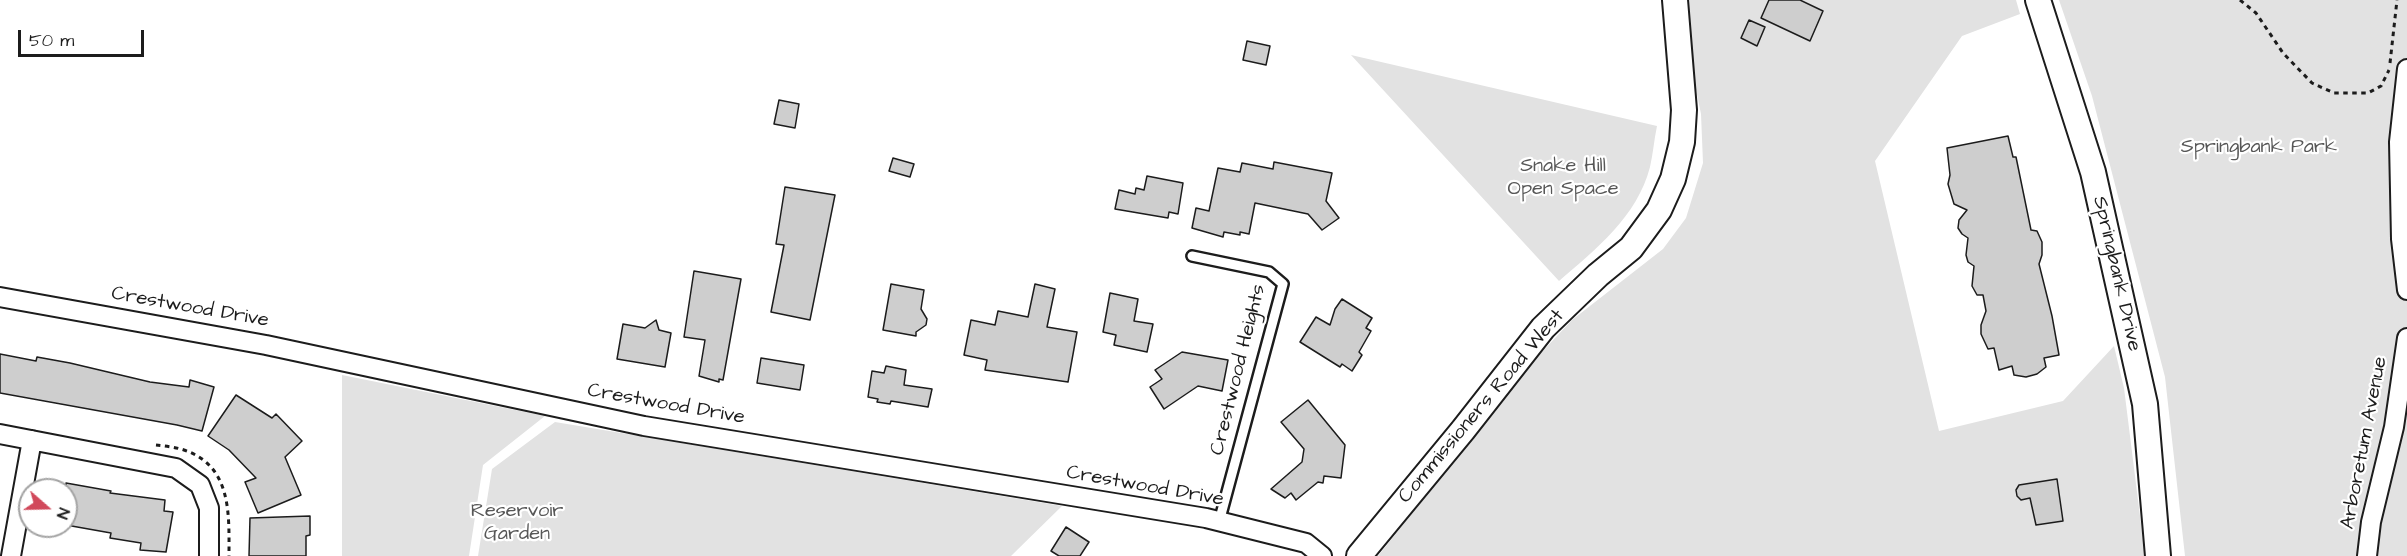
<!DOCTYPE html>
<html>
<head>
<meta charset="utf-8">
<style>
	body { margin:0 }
	#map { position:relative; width:2407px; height:556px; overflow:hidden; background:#fff; font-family:"Architects Daughter",sans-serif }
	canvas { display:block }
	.north { position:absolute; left:18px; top:478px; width:60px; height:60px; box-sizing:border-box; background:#fff; border:2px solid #a4a4a4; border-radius:50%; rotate:110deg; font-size:16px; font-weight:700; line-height:24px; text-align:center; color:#1c1c1c }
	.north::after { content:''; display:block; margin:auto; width:21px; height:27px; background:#d1495b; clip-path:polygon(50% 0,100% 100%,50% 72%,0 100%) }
	.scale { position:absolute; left:18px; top:30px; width:126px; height:27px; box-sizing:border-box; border:3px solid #1c1c1c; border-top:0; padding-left:8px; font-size:18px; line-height:21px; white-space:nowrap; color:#1c1c1c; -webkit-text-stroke:4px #fff; paint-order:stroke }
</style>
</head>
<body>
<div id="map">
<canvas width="2407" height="556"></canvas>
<div class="north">N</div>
<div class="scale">50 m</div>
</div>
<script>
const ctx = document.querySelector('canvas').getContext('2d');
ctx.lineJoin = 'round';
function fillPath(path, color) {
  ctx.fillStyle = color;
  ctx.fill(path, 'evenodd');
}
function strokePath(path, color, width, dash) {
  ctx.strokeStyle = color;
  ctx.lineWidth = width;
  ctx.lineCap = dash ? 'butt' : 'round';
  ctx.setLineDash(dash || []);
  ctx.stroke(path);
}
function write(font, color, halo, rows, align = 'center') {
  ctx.font = font + ' "Architects Daughter",sans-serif';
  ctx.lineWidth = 4.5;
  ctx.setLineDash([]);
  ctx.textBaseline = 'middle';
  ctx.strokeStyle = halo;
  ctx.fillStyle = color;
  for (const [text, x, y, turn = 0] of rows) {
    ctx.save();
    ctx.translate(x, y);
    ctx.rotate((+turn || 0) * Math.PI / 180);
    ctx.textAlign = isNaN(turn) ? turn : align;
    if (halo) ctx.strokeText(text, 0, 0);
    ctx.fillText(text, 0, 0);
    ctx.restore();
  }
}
const green = new Path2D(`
	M1682,0H2016L2020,14L1962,36L1875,161L1939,431L2063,401L2114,346L2124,388L2145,556H1378L1539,355L1572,320L1663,249L1686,218L1703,163L1701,114L1691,65Z
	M2059,0H2407V556H2185L2165,377L2092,96Z
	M1351,55L1657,126C1654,140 1653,154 1650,167C1637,217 1596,249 1559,281Z
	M342,375L545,416L483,465L469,556H342Z
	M555,422L1062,506L1011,556H478L492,469Z`);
const building = new Path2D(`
	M1769,0H1800L1823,11L1810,41L1761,18Z
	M1749,20L1765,27L1757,46L1741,38Z
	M1247,41L1270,46L1266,65L1243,60Z
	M779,100L799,104L795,128L774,124Z
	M2008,136L2013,157H2016L2031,230L2037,231L2042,242V255L2039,264L2052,316L2059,355L2044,358L2046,367L2037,374L2026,377L2014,375L2012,366L1999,370L1994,348L1988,349L1981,334V325L1986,311L1983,295H1977L1972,286L1974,266L1968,262L1966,255L1968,238L1962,234L1958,228L1959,220L1967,210L1954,204L1948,184L1950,175L1947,148Z
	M893,158L914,164L910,177L889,171Z
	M1274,162L1332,173L1326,201L1339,218L1322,230L1308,214L1255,203L1249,234L1240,232V235L1224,232L1223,237L1192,228L1196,208L1209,211L1218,168L1240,172L1242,163L1273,169Z
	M1147,176L1183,183L1178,214L1169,212L1168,218L1115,209L1119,190L1135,194L1136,188L1144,190Z
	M785,187L835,195L810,320L771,312L784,245L776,244Z
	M694,271L741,279L723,380L719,379V382L699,376L705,340L684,337Z
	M891,284L924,290L921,309L927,319L926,325L916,332V336L883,330Z
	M1035,284L1055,289L1047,327L1077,332L1068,382L985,370L987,360L964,355L971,320L995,325L998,311L1028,317Z
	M1110,293L1138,299L1134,321L1153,324L1147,352L1114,345L1116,335L1103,332Z
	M1342,299L1372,318L1366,328L1371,331L1359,352L1362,355L1352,371L1342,364L1340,367L1300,342L1316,317L1330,325L1335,309Z
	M656,320L659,330L671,333L665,367L617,359L623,324L645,328Z
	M1182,352L1228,360L1222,391L1198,386L1164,409L1150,387L1162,379L1155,370Z
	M0,354L36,361L37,357L70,363L150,382L189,387L190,380L214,387L202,431L177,425L0,393Z
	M761,358L804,365L800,390L757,383Z
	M886,366L906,370L904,385L932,389L928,407L891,401L890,404L877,402L878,399L868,397L872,371L884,373Z
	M236,395L272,418L276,414L302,441L285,457L301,495L258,513L245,482L256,478L229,450L208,436Z
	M1308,400L1345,445L1341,478L1324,476L1323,483L1318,482L1296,500L1291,493L1285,498L1271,489L1302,462L1304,449L1281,422Z
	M2057,479L2063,521L2036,525L2030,498L2021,500L2017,496L2016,490L2019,485Z
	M66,483L111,491L110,493L165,500L164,511L173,512L166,552L140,550L141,543L110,538L111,533L66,525Z
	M310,516V535L306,536V556H249L250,518Z
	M1066,527L1089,542L1080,556H1059L1051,551Z`);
const path = new Path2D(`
	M2240,0L2256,13L2283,53L2312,83L2334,93H2368L2381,86L2389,70
	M2390,63L2397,0
	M156,445C165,446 175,447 184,450C232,466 229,514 229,556`);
const lane = new Path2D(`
	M1192,256L1269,272L1283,284L1219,522`);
const street = new Path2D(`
	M2407,69L2399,142L2401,239L2407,290
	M0,297L266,345L644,426L1206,518L1306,543L1322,556
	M0,434L176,468L200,485L209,508V556
	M11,556L32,440
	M2367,556L2371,522L2394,427L2407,338`);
const secondary = new Path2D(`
	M2038,0L2093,172L2145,404L2158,556
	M1359,556L1463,430L1543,328L1598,275L1631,248L1659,210L1673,179L1682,142L1684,110L1675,0`);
const parkNames = [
	["Springbank Park",2259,148],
	["Snake Hill",1563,167],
	["Open Space",1563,190],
	["Reservoir",517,512],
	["Garden",517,535]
];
const streetNames = [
	["Springbank Drive",2116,274,77],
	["Crestwood Drive",190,308,10],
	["Crestwood Heights",1239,370,-76],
	["Crestwood Drive",666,405,10],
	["Commissioners Road West",1482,407,-50],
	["Arboretum Avenue",2365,443,-79],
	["Crestwood Drive",1145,487,10]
];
fillPath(green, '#e2e2e2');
fillPath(building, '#cecece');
strokePath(building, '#1c1c1c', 1.5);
strokePath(lane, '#1c1c1c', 14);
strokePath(street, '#1c1c1c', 22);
strokePath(secondary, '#1c1c1c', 28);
strokePath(path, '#1c1c1c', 3, [4.5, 4.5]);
strokePath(lane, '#fff', 9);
strokePath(street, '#fff', 18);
strokePath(secondary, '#fff', 24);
write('20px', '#575757', '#fff', parkNames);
write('20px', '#1c1c1c', '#fff', streetNames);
</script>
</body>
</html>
